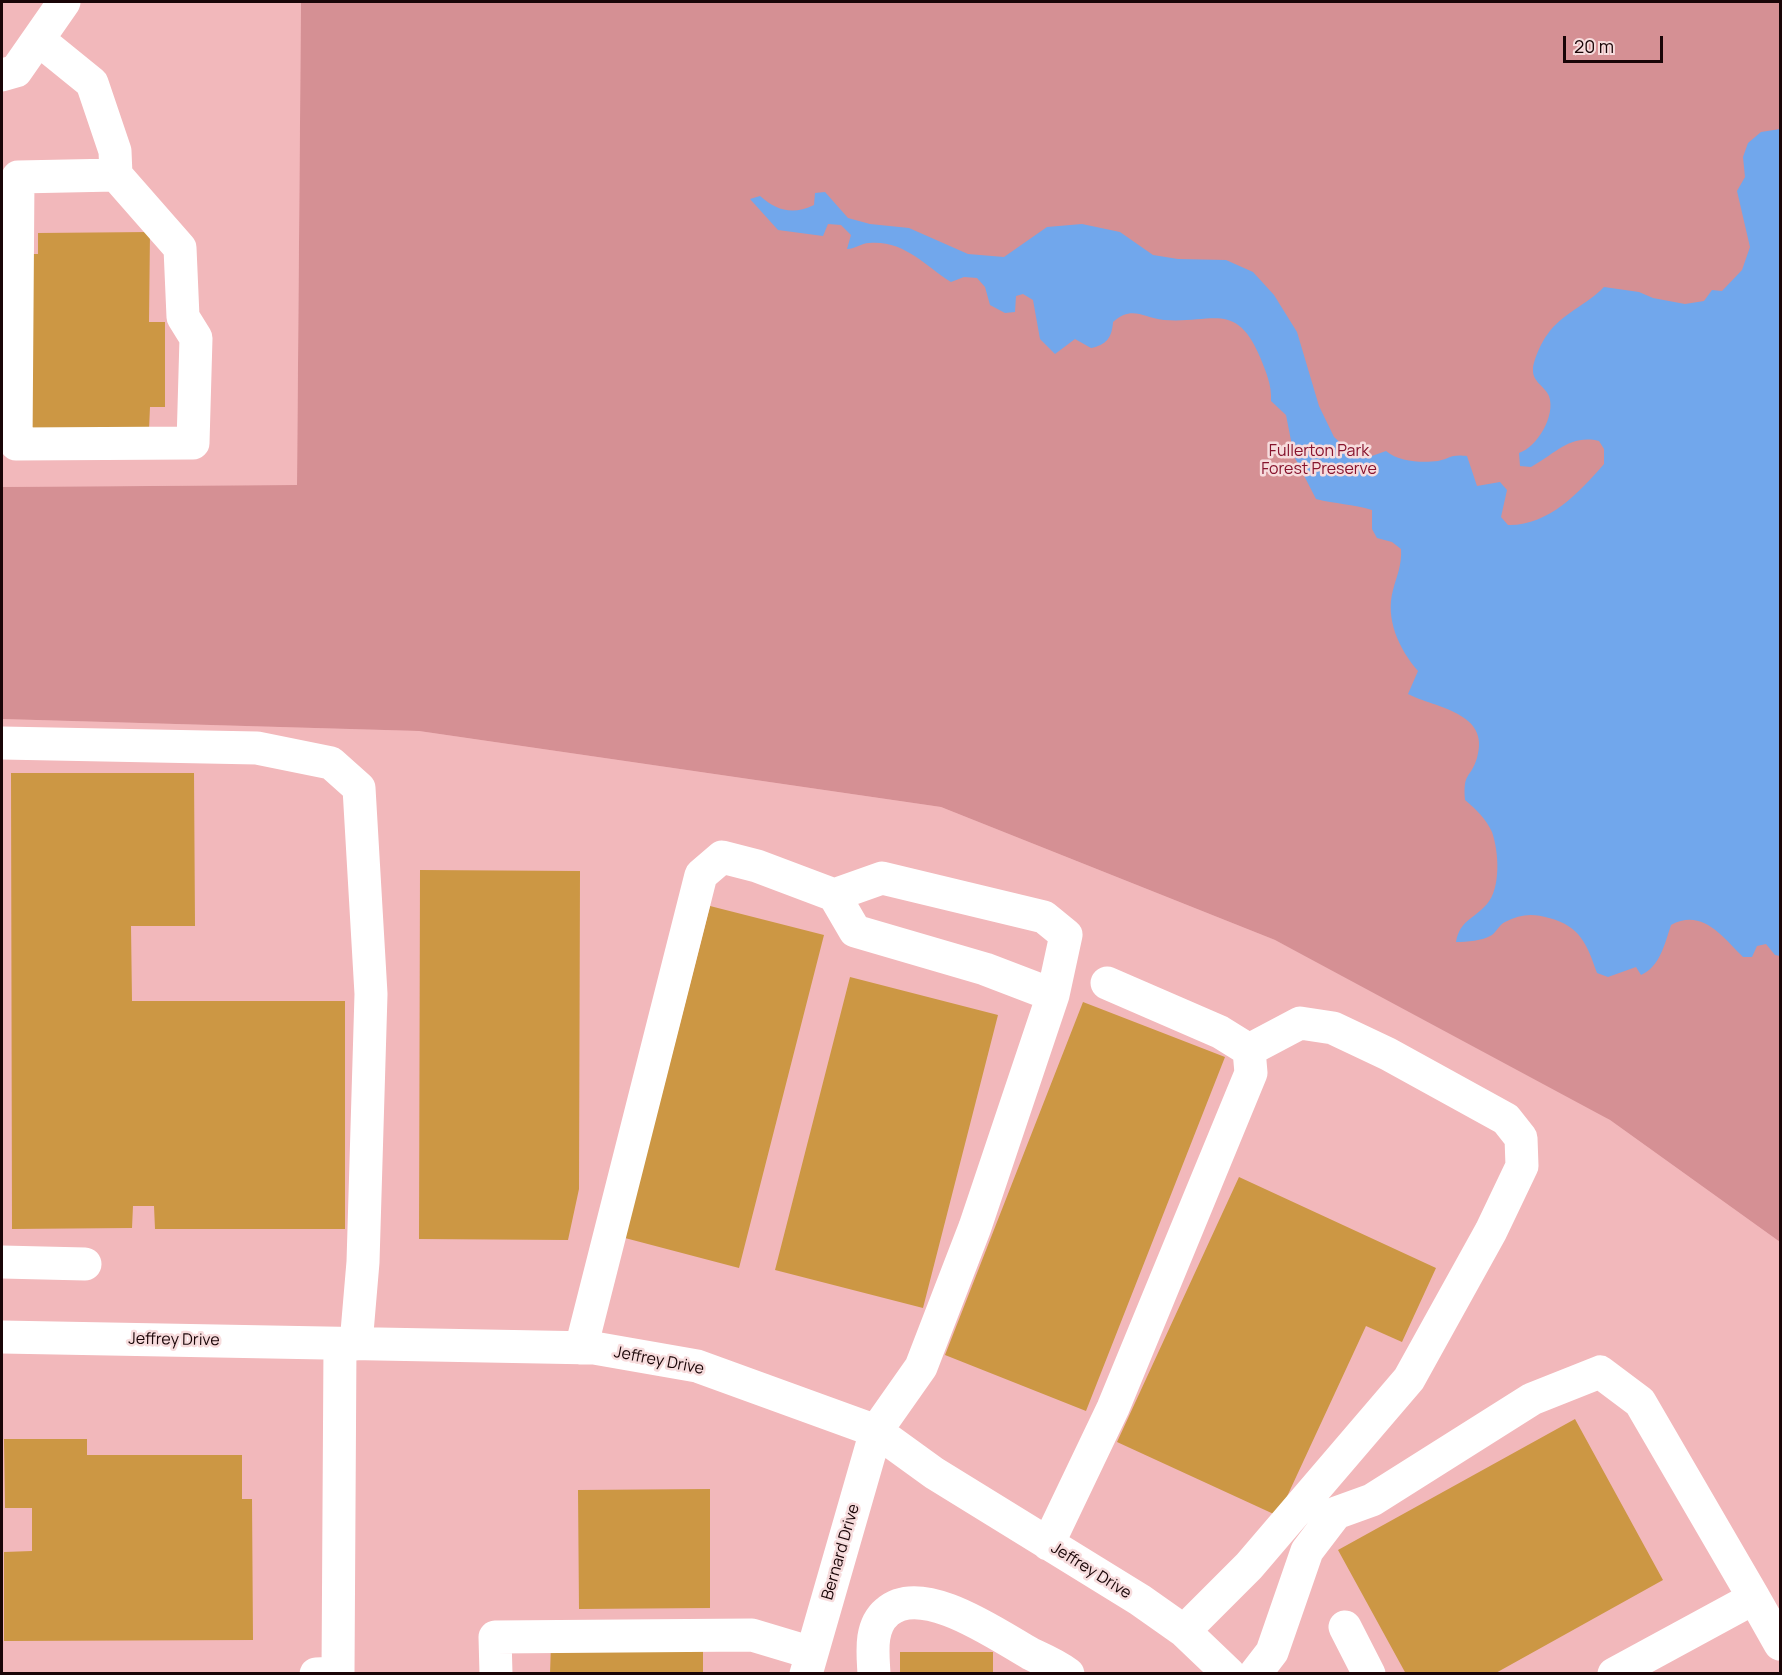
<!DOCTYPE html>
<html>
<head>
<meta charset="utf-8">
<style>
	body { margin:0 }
	#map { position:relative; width:1782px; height:1675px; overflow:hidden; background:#fcc7c9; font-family:Manrope,sans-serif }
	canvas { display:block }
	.frame { position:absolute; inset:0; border:3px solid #190507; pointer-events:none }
	.scale { position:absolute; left:1563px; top:36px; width:100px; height:27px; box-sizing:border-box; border:3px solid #190507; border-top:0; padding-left:8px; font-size:18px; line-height:21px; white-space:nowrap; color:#190507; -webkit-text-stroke:4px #f7dcdd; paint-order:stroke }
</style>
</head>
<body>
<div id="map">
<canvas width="1782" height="1675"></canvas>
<div class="frame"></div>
<div class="scale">20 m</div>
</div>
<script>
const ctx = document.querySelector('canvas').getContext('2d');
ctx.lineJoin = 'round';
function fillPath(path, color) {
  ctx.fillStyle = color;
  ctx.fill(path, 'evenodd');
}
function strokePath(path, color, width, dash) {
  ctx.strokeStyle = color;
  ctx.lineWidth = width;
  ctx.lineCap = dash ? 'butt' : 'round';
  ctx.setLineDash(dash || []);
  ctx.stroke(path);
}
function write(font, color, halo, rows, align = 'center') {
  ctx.font = font + ' Manrope,sans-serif';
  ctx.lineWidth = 5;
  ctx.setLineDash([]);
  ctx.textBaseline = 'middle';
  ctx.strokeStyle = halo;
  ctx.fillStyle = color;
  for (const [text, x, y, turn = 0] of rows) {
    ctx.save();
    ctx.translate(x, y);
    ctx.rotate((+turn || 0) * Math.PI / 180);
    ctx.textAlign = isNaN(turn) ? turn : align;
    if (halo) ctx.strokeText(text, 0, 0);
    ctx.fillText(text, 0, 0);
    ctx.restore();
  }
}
const built = new Path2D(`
	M2,2H301L297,485L2,487Z
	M2,719L419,731L941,807L1275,940L1516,1062L1610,1120L1780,1242V1673L2,1674Z`);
const green = new Path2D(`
	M301,2H1780V1242L1610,1120L1275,940L941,807L419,731L2,719V487L297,485Z`);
const water = new Path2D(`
	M1780,129V956L1775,955L1766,944L1757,946L1752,957H1743C1722,936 1702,908 1671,925C1665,943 1660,967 1641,975L1636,967L1608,977L1597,973C1587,944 1580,926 1549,918C1533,913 1520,914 1505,922C1499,925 1497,931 1492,935C1482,941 1467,942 1456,942C1460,920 1473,920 1487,904C1501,888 1499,852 1492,832C1486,819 1476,809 1465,800C1463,771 1470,780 1477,758C1491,712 1435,708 1408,694L1418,671C1399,649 1385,619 1393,590C1397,575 1402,565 1401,549L1392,542L1377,538L1372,529V510C1353,504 1335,504 1316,499L1294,456L1286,415L1271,401C1272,385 1266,372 1260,357C1236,300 1212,324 1164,320C1142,318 1133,305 1113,322C1112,338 1106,345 1091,348L1075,339L1055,354L1040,339L1033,300L1023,294L1016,296L1015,312L1005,313L990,305L985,287L977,278L964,277L951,282C924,265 904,240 869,243C861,243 856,249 847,249L851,235L841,225L828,224L823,236L778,230L750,199L760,196C777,211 793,215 814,205L815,193L825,192L848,218L870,224L909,228L968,254L1004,257L1047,227L1082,224L1120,232L1153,255L1178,259L1226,260L1253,272L1274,295L1297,332L1319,406L1334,437L1356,457H1369L1386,451C1399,462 1422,463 1438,461C1451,458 1451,454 1467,456L1477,486L1500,482L1507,490L1501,517L1508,525C1548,526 1579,493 1604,464V449L1599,441C1570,434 1555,454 1531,467L1520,466L1519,453C1537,447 1556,416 1549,396C1545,386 1532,382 1533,369C1533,361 1542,341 1547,335C1562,313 1587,305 1604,287L1639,292L1653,298L1685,304L1704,301L1712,290L1722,291L1742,270L1750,247L1737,191L1745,177L1743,157L1748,143L1761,132Z`);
const building = new Path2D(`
	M150,232L149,322H165V407H150L149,430H29V254H38V233Z
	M11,773H194L195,926H131L132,1001H345V1229H155L154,1206H133L132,1228L12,1229Z
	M420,870L580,871L579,1189L568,1240L419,1239Z
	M710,906L824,935L739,1268L625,1238Z
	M850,977L998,1015L923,1308L775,1270Z
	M1083,1002L1225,1057L1086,1411L945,1355Z
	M1239,1177L1436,1268L1402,1342L1366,1326L1278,1516L1117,1442Z
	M1575,1419L1663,1580L1494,1674H1406L1338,1550Z
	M4,1439H87V1455H242V1499H252L253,1640L4,1641V1552L32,1551V1508H5Z
	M710,1489V1608L579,1609L578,1490Z
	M551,1644H703V1674H550Z
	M900,1652H993V1674H900Z`);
const minor = new Path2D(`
	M39,40L92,83L115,151L116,175L18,177L16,444L193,443L196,338L183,317L180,248L116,175
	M2,75L16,71L64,2
	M2,743L257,748L331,763L359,788L371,994L363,1262L356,1344
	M834,895L882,878L1044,917L1066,935L1053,995
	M2,1262L85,1264
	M2,1337L594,1348L697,1366L876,1431L934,1473L1140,1600L1184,1631L1229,1674
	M581,1348L701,875L722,857L757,866L834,895L855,931L985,969L1053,995L975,1227L921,1367L876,1431L806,1674
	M1048,1544L1113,1408L1251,1073L1249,1050L1220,1032L1107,983
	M1754,1598L1780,1644
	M1345,1627L1369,1674
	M1184,1631L1249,1566L1409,1379L1491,1231L1522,1166L1521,1138L1506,1119L1388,1054L1333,1028L1300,1023L1249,1050
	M316,1674L338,1673L340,1344
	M496,1674L495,1637L752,1635L812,1653
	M874,1674C873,1654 869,1627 887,1612C922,1581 999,1636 1031,1654C1044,1660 1056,1665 1068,1674
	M1255,1674L1272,1652L1307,1551L1336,1513L1372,1500L1532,1399L1600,1372L1640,1402L1754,1598L1614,1674`);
const parkNames = [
	["Fullerton Park",1319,452],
	["Forest Preserve",1319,470]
];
const streetNames = [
	["Jeffrey Drive",174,1340,1],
	["Jeffrey Drive",659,1361,11],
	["Bernard Drive",841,1552,-74],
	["Jeffrey Drive",1091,1571,32]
];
fillPath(built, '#f2b8bb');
fillPath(green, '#d59094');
fillPath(water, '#71a7ec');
fillPath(building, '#cc9744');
strokePath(minor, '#fff', 33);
write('16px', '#87142e', '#f7dcdd', parkNames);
write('16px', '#190507', '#f7dcdd', streetNames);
</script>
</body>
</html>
